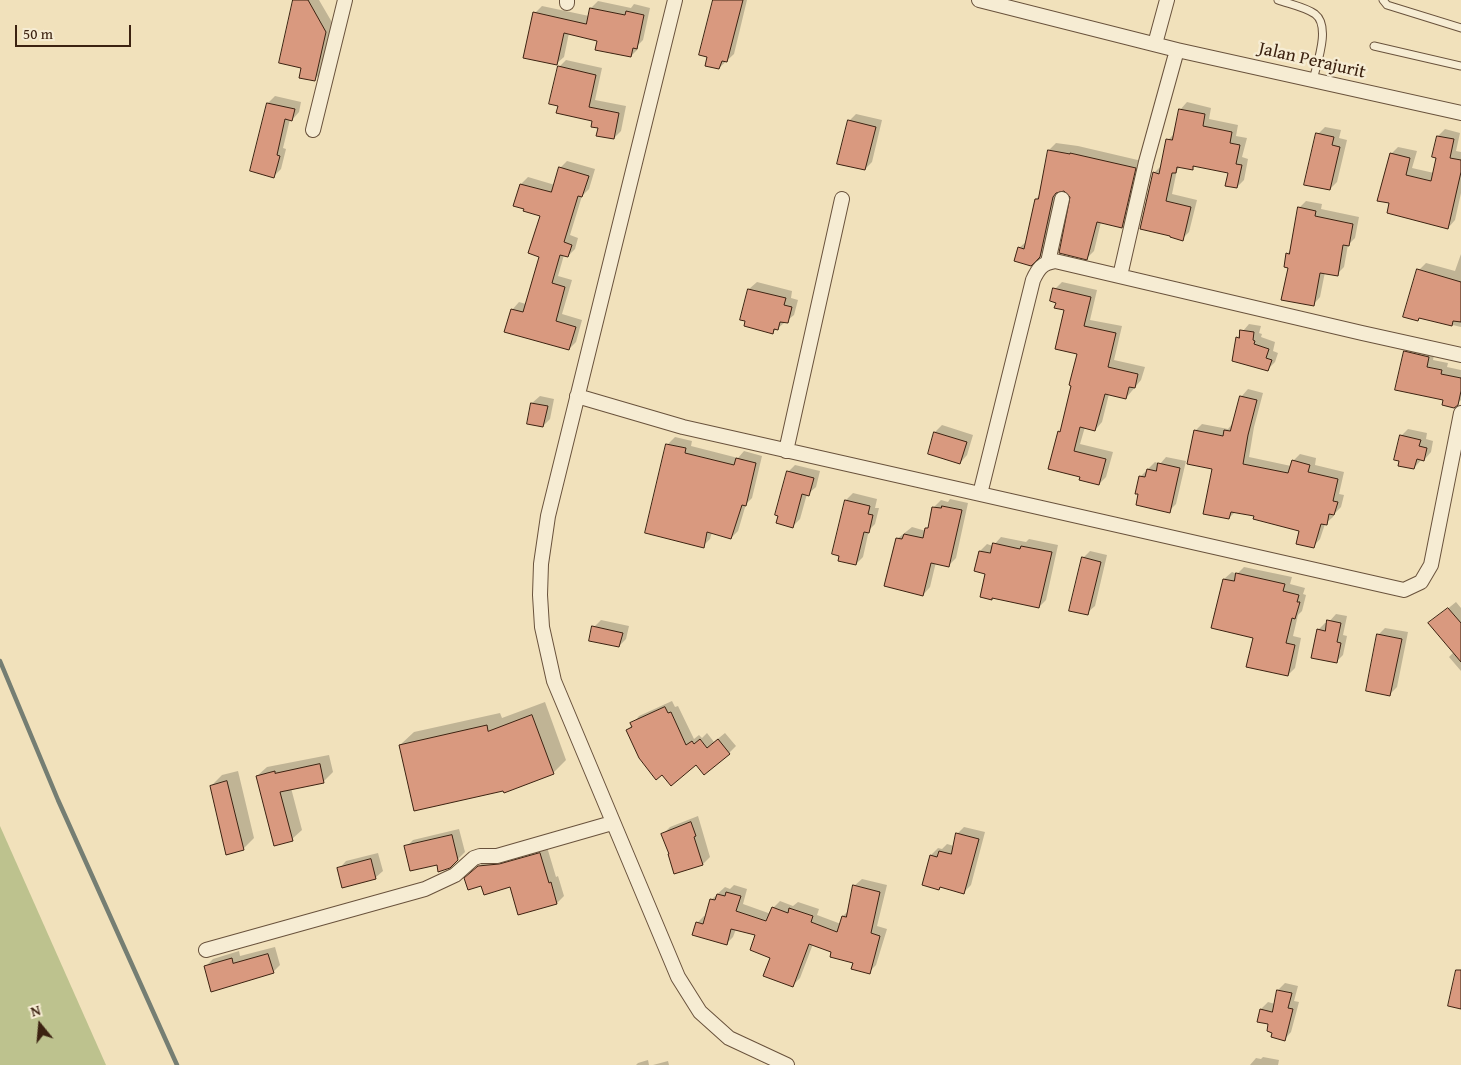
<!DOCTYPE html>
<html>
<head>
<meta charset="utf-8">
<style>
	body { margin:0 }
	#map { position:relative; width:1461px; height:1065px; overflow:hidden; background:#f1e1bb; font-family:"Gentium Book Plus",serif }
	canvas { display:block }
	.north { position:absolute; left:15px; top:1000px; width:50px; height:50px; -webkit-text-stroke:4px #f6ecd3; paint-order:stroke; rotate:343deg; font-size:14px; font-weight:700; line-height:20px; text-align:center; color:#3c2211 }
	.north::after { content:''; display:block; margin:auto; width:18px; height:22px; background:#3c2211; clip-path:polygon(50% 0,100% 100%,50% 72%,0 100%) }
	.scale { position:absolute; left:15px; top:25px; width:116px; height:22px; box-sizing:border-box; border:2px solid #3c2211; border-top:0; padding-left:6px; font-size:15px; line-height:18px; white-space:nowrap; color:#3c2211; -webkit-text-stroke:4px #f6ecd3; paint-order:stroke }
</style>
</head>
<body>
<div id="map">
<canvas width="1461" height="1065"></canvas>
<div class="north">N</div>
<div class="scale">50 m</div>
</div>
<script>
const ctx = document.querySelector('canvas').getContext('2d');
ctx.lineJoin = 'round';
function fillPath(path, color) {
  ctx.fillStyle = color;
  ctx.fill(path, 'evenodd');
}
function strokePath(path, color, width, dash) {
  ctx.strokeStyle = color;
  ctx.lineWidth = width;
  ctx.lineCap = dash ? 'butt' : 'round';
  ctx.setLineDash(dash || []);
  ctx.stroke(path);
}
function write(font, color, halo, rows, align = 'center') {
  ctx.font = font + ' "Gentium Book Plus",serif';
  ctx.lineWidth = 5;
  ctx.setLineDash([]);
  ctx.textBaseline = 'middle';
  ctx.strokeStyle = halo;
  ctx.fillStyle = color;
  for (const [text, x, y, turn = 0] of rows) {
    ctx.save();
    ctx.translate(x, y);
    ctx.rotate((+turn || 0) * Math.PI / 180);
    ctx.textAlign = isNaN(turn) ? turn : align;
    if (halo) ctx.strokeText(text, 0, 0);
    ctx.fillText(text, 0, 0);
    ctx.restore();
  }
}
const green = new Path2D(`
	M0,826L106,1065H0Z`);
const shadow = new Path2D(`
	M294,0H319L333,24L322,72L314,80L303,67Z
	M714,0H747L734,54L719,68Z
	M598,1L631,8L634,4L650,8L643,40L638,45V49L631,56L598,40L569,33L564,57L556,64L535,13L542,6L589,16L591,8Z
	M566,60L602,68L595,100L626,106L621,131L614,138L599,127L594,120L559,105V67Z
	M275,96L301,102L299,112L292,120L290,119L283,148L286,149L281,169L274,176L268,103Z
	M1187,102L1211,108L1209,119L1238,125L1236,136L1247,138L1242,157L1248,159L1244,180L1237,187L1229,172L1196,165L1192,169L1181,166L1177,170L1172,194L1197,200L1189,232L1182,239L1154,173L1161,166L1168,140L1175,133L1180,110Z
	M856,114L882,120L872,162L865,169L849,121Z
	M1325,127L1341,130L1339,138L1347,140L1337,182L1330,189L1318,134Z
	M1445,129L1460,133L1456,151L1461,152V193L1455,220L1448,228L1390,202L1391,154L1398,147L1417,151L1412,168L1434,173L1438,157V136Z
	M1056,143L1078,146L1142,161L1129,220L1122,227L1101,222L1094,251L1087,258L1069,192L1060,189L1047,248L1030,265L1019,248L1027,241L1036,199L1040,195L1049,150Z
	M567,161L595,169L589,189L582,196L570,235L578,238L575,249L568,256L564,255L558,276L572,280L562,314L582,320L576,342L569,349L512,310L519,302L526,304L540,256L542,215L515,205L521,184L528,177L555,185L560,168Z
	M1306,201L1322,204L1321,209L1359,217L1355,238L1348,245L1344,267L1337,274L1325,272L1320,297L1313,305L1289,267L1287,254L1291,250L1299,208Z
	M1461,254V327L1420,317L1417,320L1419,270L1426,263L1455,271Z
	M757,282L792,291L791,298L798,300L794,315L773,332L742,319L749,289Z
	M1062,282L1097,290L1090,320L1122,326L1114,360L1145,367L1141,380L1126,398L1109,394L1102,422L1095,430L1085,427L1080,444L1113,452L1106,477L1099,484L1081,476L1059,432L1062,429L1078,353L1065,310L1057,302L1055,289Z
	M1249,324L1261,326L1259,333L1262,334L1261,337L1275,342L1273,351L1278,353L1275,362L1268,369L1237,338Z
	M1412,345L1435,350L1433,360L1448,363L1447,367L1461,370V400L1457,404L1445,400L1405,352Z
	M1248,389L1263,393L1254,427L1249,457L1291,466L1293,461L1300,454L1316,458L1315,465L1344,472L1339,494L1344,495L1341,507L1334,514L1333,517L1325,524L1320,539L1313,547L1301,530L1255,515L1236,511L1229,518L1214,468L1195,431L1202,424L1228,429L1233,423L1241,397Z
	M540,396L554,399L550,419L543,426L532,403Z
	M942,425L973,435L967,455L960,463L935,432Z
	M1408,429L1427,433L1426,439L1433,441L1431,452L1424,460L1422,459L1414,468L1401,436Z
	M675,437L692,441L691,446L738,458L744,451L762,456L752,498L746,504L738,531L731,538L712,532L710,539L703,546L668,444Z
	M1166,457L1186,461L1176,504L1169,511L1140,477L1155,462L1160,464Z
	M795,465L820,471L816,487L808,494H807L800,519L793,526L788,472Z
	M853,493L877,499L875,508H879L875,524L869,530L863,557L856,564L846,500Z
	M950,499L968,503L956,558L949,565L936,562L930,587L923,595L897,539L912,527L926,531L930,525L934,507L941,500L948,502Z
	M1001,537L1026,542L1029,539L1058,545L1046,600L1039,607L993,597L991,599L987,573L980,551L987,544L993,546Z
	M1090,551L1107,555L1095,606L1087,613L1083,558Z
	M1244,567L1292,577L1290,584L1305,588L1303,594L1306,595L1302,611L1298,615L1293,636L1301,638L1295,668L1288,675L1254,637L1224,579L1232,572L1237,574Z
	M1456,602L1461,608V671L1449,657L1454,652L1430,623Z
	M1336,614L1347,616L1343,635L1347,636L1343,655L1336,662L1318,630L1325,623H1328Z
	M601,620L629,626L626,639L619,646L594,627Z
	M1385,628L1408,632L1397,687L1390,694L1378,635Z
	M672,701L675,707L678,706L694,739L699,735L702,738L707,733L714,742L725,733L736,746L729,753L696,764L627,731L639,716Z
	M545,702L566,760L553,773L400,745L414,732L500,713L502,718Z
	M329,755L333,772L323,782L291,788L302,830L292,839L257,776L267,767Z
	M238,771L254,838L243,849L211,786L222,775Z
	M698,816L710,857L703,864L675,873L670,853L663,834L670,827Z
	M964,827L985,832L971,885L964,892L931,855L938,848L942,849L947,844L954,846L957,834Z
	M459,829L465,852L457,860L438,863L406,847L413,840Z
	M547,847L556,877L558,876L564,896L557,903L473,872L487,859Z
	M378,853L383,871L375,878L339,869L346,861Z
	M862,879L887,885L877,926L887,929L876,965L869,972L854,962L833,951L813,944L800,978L793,985L757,935L736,929L733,937L726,944L697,923L704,916H706L711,900L725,887L730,889L734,885L747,889L743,904L771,914L773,908L780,901L793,906L798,902L819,909L817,915L841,924L843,916L849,910L854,886Z
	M275,947L280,965L273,972L206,966L213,959L239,951L240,956Z
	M1285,983L1298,986L1294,1001L1299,1002L1291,1032L1284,1040L1274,1032L1261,1009L1268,1002L1275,1004L1278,990Z
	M1263,1057L1279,1060L1278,1065H1250L1256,1058L1261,1059Z
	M648,1060L649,1065H636L638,1063Z
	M668,1061L669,1065H653Z`);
const stream = new Path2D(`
	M0,661L58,800L177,1065`);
const building = new Path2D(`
	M293,0H308L326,32L315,81L299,78L301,68L279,63Z
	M713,0H743L727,62L722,61L719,69L705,66L707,57L699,55Z
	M590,8L625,15L626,11L644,15L637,49L633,48L631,57L595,50L597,41L564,33L557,65L523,58L533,12L586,24Z
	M558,66L596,75L589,107L619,113L614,139L596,136L598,128L591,127L592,121L556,113L558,106L549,104Z
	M267,103L295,109L292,121L285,119L277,155L280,156L274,178L250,171Z
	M1179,109L1205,114L1203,126L1232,132L1230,143L1240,145L1236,164L1242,165L1237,188L1225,186L1228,173L1193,166V170L1177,167L1176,173H1172L1166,201L1191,207L1183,241L1170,237V236L1140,229L1153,172L1159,174L1166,139L1172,140Z
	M848,120L876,127L865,170L837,164Z
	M1316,133L1334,137L1332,145L1340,147L1330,190L1304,185Z
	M1437,136L1454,139L1450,158L1461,160V172L1448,229L1387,213L1389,203L1377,201L1390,153L1410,158L1406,175L1431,181L1436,158L1432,157Z
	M1048,150L1070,154V153L1136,168L1122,228L1097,222L1087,260L1059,253L1070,197L1064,191L1056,193L1053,197L1040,257L1031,266L1014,261L1018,247L1024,249L1035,199H1038Z
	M559,167L589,176L582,197L578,196L564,242L572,245L568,257L560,255L552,283L565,287L556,321L576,327L569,350L504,332L511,309L523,312L539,257L528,253L540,216L523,211L524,209L513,206L520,184L551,192Z
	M1298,207L1316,211L1315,216L1353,224L1349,246L1343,245L1338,276L1320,273L1314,306L1281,300L1288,268L1284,267L1286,253L1289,254Z
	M1417,269L1461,282V322L1453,321L1452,326L1419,318L1418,321L1403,317Z
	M1053,288L1091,297L1084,326L1116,333L1108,367L1138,374L1135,388L1129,387L1126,399L1105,394L1095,431L1080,427L1074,451L1106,459L1099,485L1079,480L1080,477L1048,469L1058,431L1060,432L1071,386L1069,385L1077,354L1055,349L1064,310L1054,308L1056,303L1050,301Z
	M748,289L786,298L784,305L792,307L788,323L780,322L778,330L774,329L773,334L744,326L745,321L740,320Z
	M1240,330L1254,332L1253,340L1255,341L1254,344L1269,349L1266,358L1272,360L1268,371L1232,361L1236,337L1239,338Z
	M1404,351L1429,357L1427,367L1442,370L1441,374L1461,378V391L1458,405L1454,408L1442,405L1443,400L1395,390Z
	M1240,396L1257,400L1248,435L1243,464L1288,473L1292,460L1310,465L1308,472L1338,479L1333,501L1338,502L1334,515L1329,514L1327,525L1321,524L1314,548L1296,544L1299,531L1253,519L1254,516L1231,512L1229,519L1203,514L1212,469L1187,464L1194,430L1223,436L1224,430L1230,431Z
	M531,403L548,406L543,427L527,424Z
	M934,432L967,442L960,464L928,454Z
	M1400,435L1421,440L1419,446L1427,448L1424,461L1417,459L1414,469L1398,466L1399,461L1394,460Z
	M666,444L686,448L685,453L734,465L736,458L756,463L746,506L742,505L731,539L707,532L704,548L645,533Z
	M1158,463L1180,468L1170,513L1136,505L1138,494H1135L1139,476L1145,477L1147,469L1156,471Z
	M787,471L814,478L809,496L802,494L793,528L776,523L778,516L775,515Z
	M845,500L870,506L868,514L873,515L869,533L864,532L856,565L838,561L839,556L832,554Z
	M942,506L962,510L949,567L931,563L923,596L884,586L896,538L902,539L904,534L923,538L925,528H928L932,507L941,508Z
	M993,543L1020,549L1021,546L1052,552L1039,608L992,598V600L980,597L985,574L974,571L979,551L990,553Z
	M1082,557L1101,562L1088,615L1069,611Z
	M1236,573L1285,584L1283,591L1299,595L1297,602H1300L1295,619L1292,618L1286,643L1295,645L1288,676L1246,667L1253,638L1211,628L1223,579L1234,581Z
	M1448,608L1461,623V662L1428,623Z
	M1327,620L1341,623L1337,642L1341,643L1337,663L1311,658L1317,629L1325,631Z
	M592,626L623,633L619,647L589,641Z
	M1377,634L1402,639L1390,696L1366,691Z
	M665,707L668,713L671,712L686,745L692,741L694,744L700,739L707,748L718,739L730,754L704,775L696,765L671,786L662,775L656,780L639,758L626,730L632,727L630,723Z
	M532,715L554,774L504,793L503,791L414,811L399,745L487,725L488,731Z
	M320,764L324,783L280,792L293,841L274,846L256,776L275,771V773Z
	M227,781L244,850L226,855L210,786Z
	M691,822L696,836L694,837L703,865L674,874L668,854H669L661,834Z
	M956,833L979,839L964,894L940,887L939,890L922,885L930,855L937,857L939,851L951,854Z
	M452,835L458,860L450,868L438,872L437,865L410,871L404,846Z
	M540,853L549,883L551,882L557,904L518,915L510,887L484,895L481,886L468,890L464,878L478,866L499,864Z
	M371,859L376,879L342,888L337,868Z
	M853,885L880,892L871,933L880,936L870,974L851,969L853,963L830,957L831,952L809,944L793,987L763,976L770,958L750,950L755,935L731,929L727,945L692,935L696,922L703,924L710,899L715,900L717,894L725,896L726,892L741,896L736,911L766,921L772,907L788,913L789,908L813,916L811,922L837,932L842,916L846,917Z
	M268,954L274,973L211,992L204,966L232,958L233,963Z
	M1456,970H1461V1009L1448,1006Z
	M1277,990L1292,993L1288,1008L1293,1009L1285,1041L1271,1037L1272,1033L1267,1031L1268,1024L1257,1022L1260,1009L1272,1012Z`);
const service = new Path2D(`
	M1278,0C1289,4 1305,7 1315,14C1331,26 1317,63 1313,80
	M1383,0L1387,5L1461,28
	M1374,46L1461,66`);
const minor = new Path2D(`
	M675,0L548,516L541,564L540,595L542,627L554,681L678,977L700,1012L729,1038L787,1065
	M979,0L1177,50L1461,113
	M567,3V0
	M1155,44L1167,0
	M313,130L345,0
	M1048,262L1062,199
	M1120,276L1146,162L1177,50
	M577,396L683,427L980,494L1033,280C1038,269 1042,263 1055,261L1362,333L1461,355
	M786,451L842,199
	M980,494L1404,590L1421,582L1431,565L1461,413
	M206,950L425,889L455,875L474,858L480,856H497L612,823`);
const streetNames = [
	["Jalan Perajurit",1312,61,13]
];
fillPath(green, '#bdc28e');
fillPath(shadow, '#0003');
strokePath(stream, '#757e73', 4.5);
fillPath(building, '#d9997f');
strokePath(building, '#3c2211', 1);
strokePath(service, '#69523c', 9);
strokePath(minor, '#69523c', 16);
strokePath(service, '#f6ecd3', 7);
strokePath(minor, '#f6ecd3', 14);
write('18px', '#3c2211', '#f6ecd3', streetNames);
</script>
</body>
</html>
